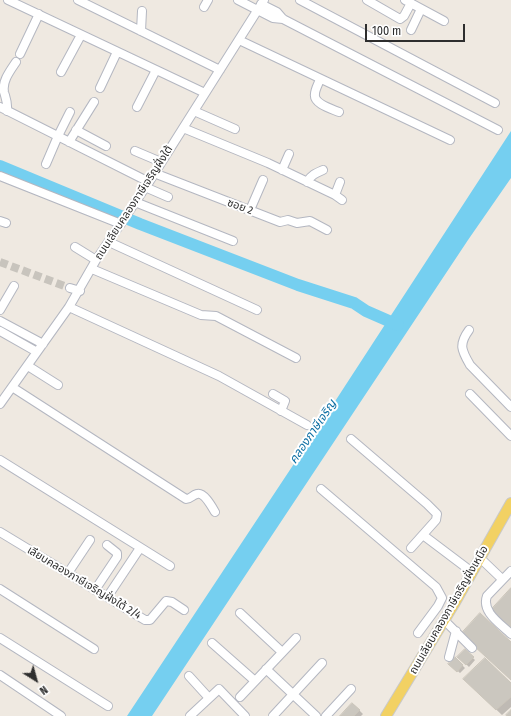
<!DOCTYPE html>
<html>
<head>
<meta charset="utf-8">
<style>
	body { margin:0 }
	#map { position:relative; width:511px; height:716px; overflow:hidden; background:#efe9e1; font-family:"Fira Sans Condensed",sans-serif }
	canvas { display:block }
	.north { position:absolute; left:16px; top:660px; width:40px; height:40px; -webkit-text-stroke:3px #fff; paint-order:stroke; rotate:143deg; font-size:11px; font-weight:700; line-height:16px; text-align:center; color:#2e2e2e }
	.north::after { content:''; display:block; margin:auto; width:14px; height:18px; background:#2e2e2e; clip-path:polygon(50% 0,100% 100%,50% 72%,0 100%) }
	.scale { position:absolute; left:365px; top:24px; width:100px; height:18px; box-sizing:border-box; border:2px solid #2e2e2e; border-top:0; padding-left:5px; font-size:12px; line-height:14px; white-space:nowrap; color:#2e2e2e; -webkit-text-stroke:3px #fff; paint-order:stroke }
</style>
</head>
<body>
<div id="map">
<canvas width="511" height="716"></canvas>
<div class="north">N</div>
<div class="scale">100 m</div>
</div>
<script>
const ctx = document.querySelector('canvas').getContext('2d');
ctx.lineJoin = 'round';
function fillPath(path, color) {
  ctx.fillStyle = color;
  ctx.fill(path, 'evenodd');
}
function strokePath(path, color, width, dash) {
  ctx.strokeStyle = color;
  ctx.lineWidth = width;
  ctx.lineCap = dash ? 'butt' : 'round';
  ctx.setLineDash(dash || []);
  ctx.stroke(path);
}
function write(font, color, halo, rows, align = 'center') {
  ctx.font = font + ' "Fira Sans Condensed","Noto Sans Thai",sans-serif';
  ctx.lineWidth = 4;
  ctx.setLineDash([]);
  ctx.textBaseline = 'middle';
  ctx.strokeStyle = halo;
  ctx.fillStyle = color;
  for (const [text, x, y, turn = 0] of rows) {
    ctx.save();
    ctx.translate(x, y);
    ctx.rotate((+turn || 0) * Math.PI / 180);
    ctx.textAlign = isNaN(turn) ? turn : align;
    if (halo) ctx.strokeText(text, 0, 0);
    ctx.fillText(text, 0, 0);
    ctx.restore();
  }
}
const water = new Path2D(`
	M511,131V178L468,240L152,716H127L317,429Z`);
const shadow = new Path2D(`
	M465,650L475,660L469,667L459,657Z
	M455,658L465,668L460,673L450,664Z
	M464,679L511,684V707L502,715Z
	M353,704L363,714L361,716H341Z`);
const river = new Path2D(`
	M0,166L140,224L298,285L354,303L366,311L398,325`);
const building = new Path2D(`
	M511,588V631L490,611Z
	M480,613L511,642V680L461,634Z
	M465,649L474,657L466,665L457,657Z
	M455,657L463,665L457,672L448,664Z
	M485,658L511,683V697L496,710L463,679Z
	M352,703L360,710L354,716H340Z
	M511,710V716H508L506,715Z`);
const minorTunnel = new Path2D(`
	M0,262L70,288`);
const minor = new Path2D(`
	M8,0L205,93
	M78,0L220,70
	M238,0L273,18L283,19
	M300,0L495,103
	M367,0L400,19L404,16L411,3
	M405,0L444,21
	M261,4L277,12L283,19L498,130
	M204,7L208,0
	M411,30L421,9
	M141,31L142,11
	M239,40L450,140
	M20,54L39,14
	M61,72L81,35
	M320,79C319,83 315,89 315,94C313,104 332,109 339,112
	M100,88L117,52
	M0,107L149,182
	M137,107L156,70
	M7,111C8,103 6,99 4,92C2,81 10,71 16,62
	M194,111L235,129
	M183,128L268,163L335,195L342,200
	M76,130L106,146
	M69,142L94,102
	M135,151L161,162
	M46,164L58,136L70,112
	M282,170L289,154
	M154,173L280,222L288,220L297,223L310,221L327,230
	M0,176L121,224
	M307,182C311,175 316,173 323,170
	M145,187L168,197
	M335,195L340,182
	M135,202L233,241
	M250,210L263,180
	M0,221L6,223
	M109,242L257,310
	M75,247L96,260
	M92,269L201,315L216,316L296,358
	M70,288L80,291
	M69,307L219,376L307,425
	M0,310L14,286
	M0,321L43,344
	M469,330C458,345 462,351 470,365L511,407
	M0,331L37,352
	M28,366L58,385
	M12,387L186,499C191,499 192,495 197,494C204,492 212,507 215,512
	M273,394L285,401L281,411
	M470,394L511,436
	M0,404L69,307L96,260L149,182L257,11L264,0
	M351,439L427,504L437,514L436,520L411,548
	M0,460L170,566
	M321,489L436,587L442,598L438,606L418,633
	M0,532L145,620H150L166,601L172,602L184,610
	M423,535L472,572
	M480,558L502,579
	M511,571L487,596C481,612 501,624 511,634
	M68,573L90,540
	M0,589L94,649
	M95,590L117,557V553L107,545
	M110,593L140,548
	M240,613L282,652
	M445,621L472,648
	M0,638L108,706
	M212,643L255,681
	M449,657L456,631
	M266,669L316,716
	M0,675L61,716
	M189,676L209,698
	M240,697L296,638
	M190,716L219,689L245,716
	M273,716L322,663
	M326,716L351,689`);
const major = new Path2D(`
	M386,716L454,604L511,503`);
const streetNames = [
	["ถนนเลียบคลองภาษีเจริญฝั่งใต้",134,203,-57],
	["ซอย 2",240,207,21],
	["เลียบคลองภาษีเจริญฝั่งใต้ 2/4",84,583,31],
	["ถนนเลียบคลองภาษีเจริญฝั่งเหนือ",449,610,-60]
];
const waterNames = [
	["คลองภาษีเจริญ",313,432,-56]
];
fillPath(water, '#75cff0');
fillPath(shadow, '#0003');
strokePath(river, '#75cff0', 12);
fillPath(building, '#cbc7bf');
strokePath(building, '#cbc5ba', 1);
strokePath(minorTunnel, '#c8c4bd', 8, [8, 4]);
strokePath(minor, '#b4b7c1', 10);
strokePath(major, '#c9c9c9', 12);
strokePath(minor, '#fff', 8);
strokePath(major, '#f2d163', 10);
write('11px', '#2e2e2e', '#fff', streetNames);
write('italic 12px', '#0d6fa3', '#fff', waterNames);
</script>
</body>
</html>
